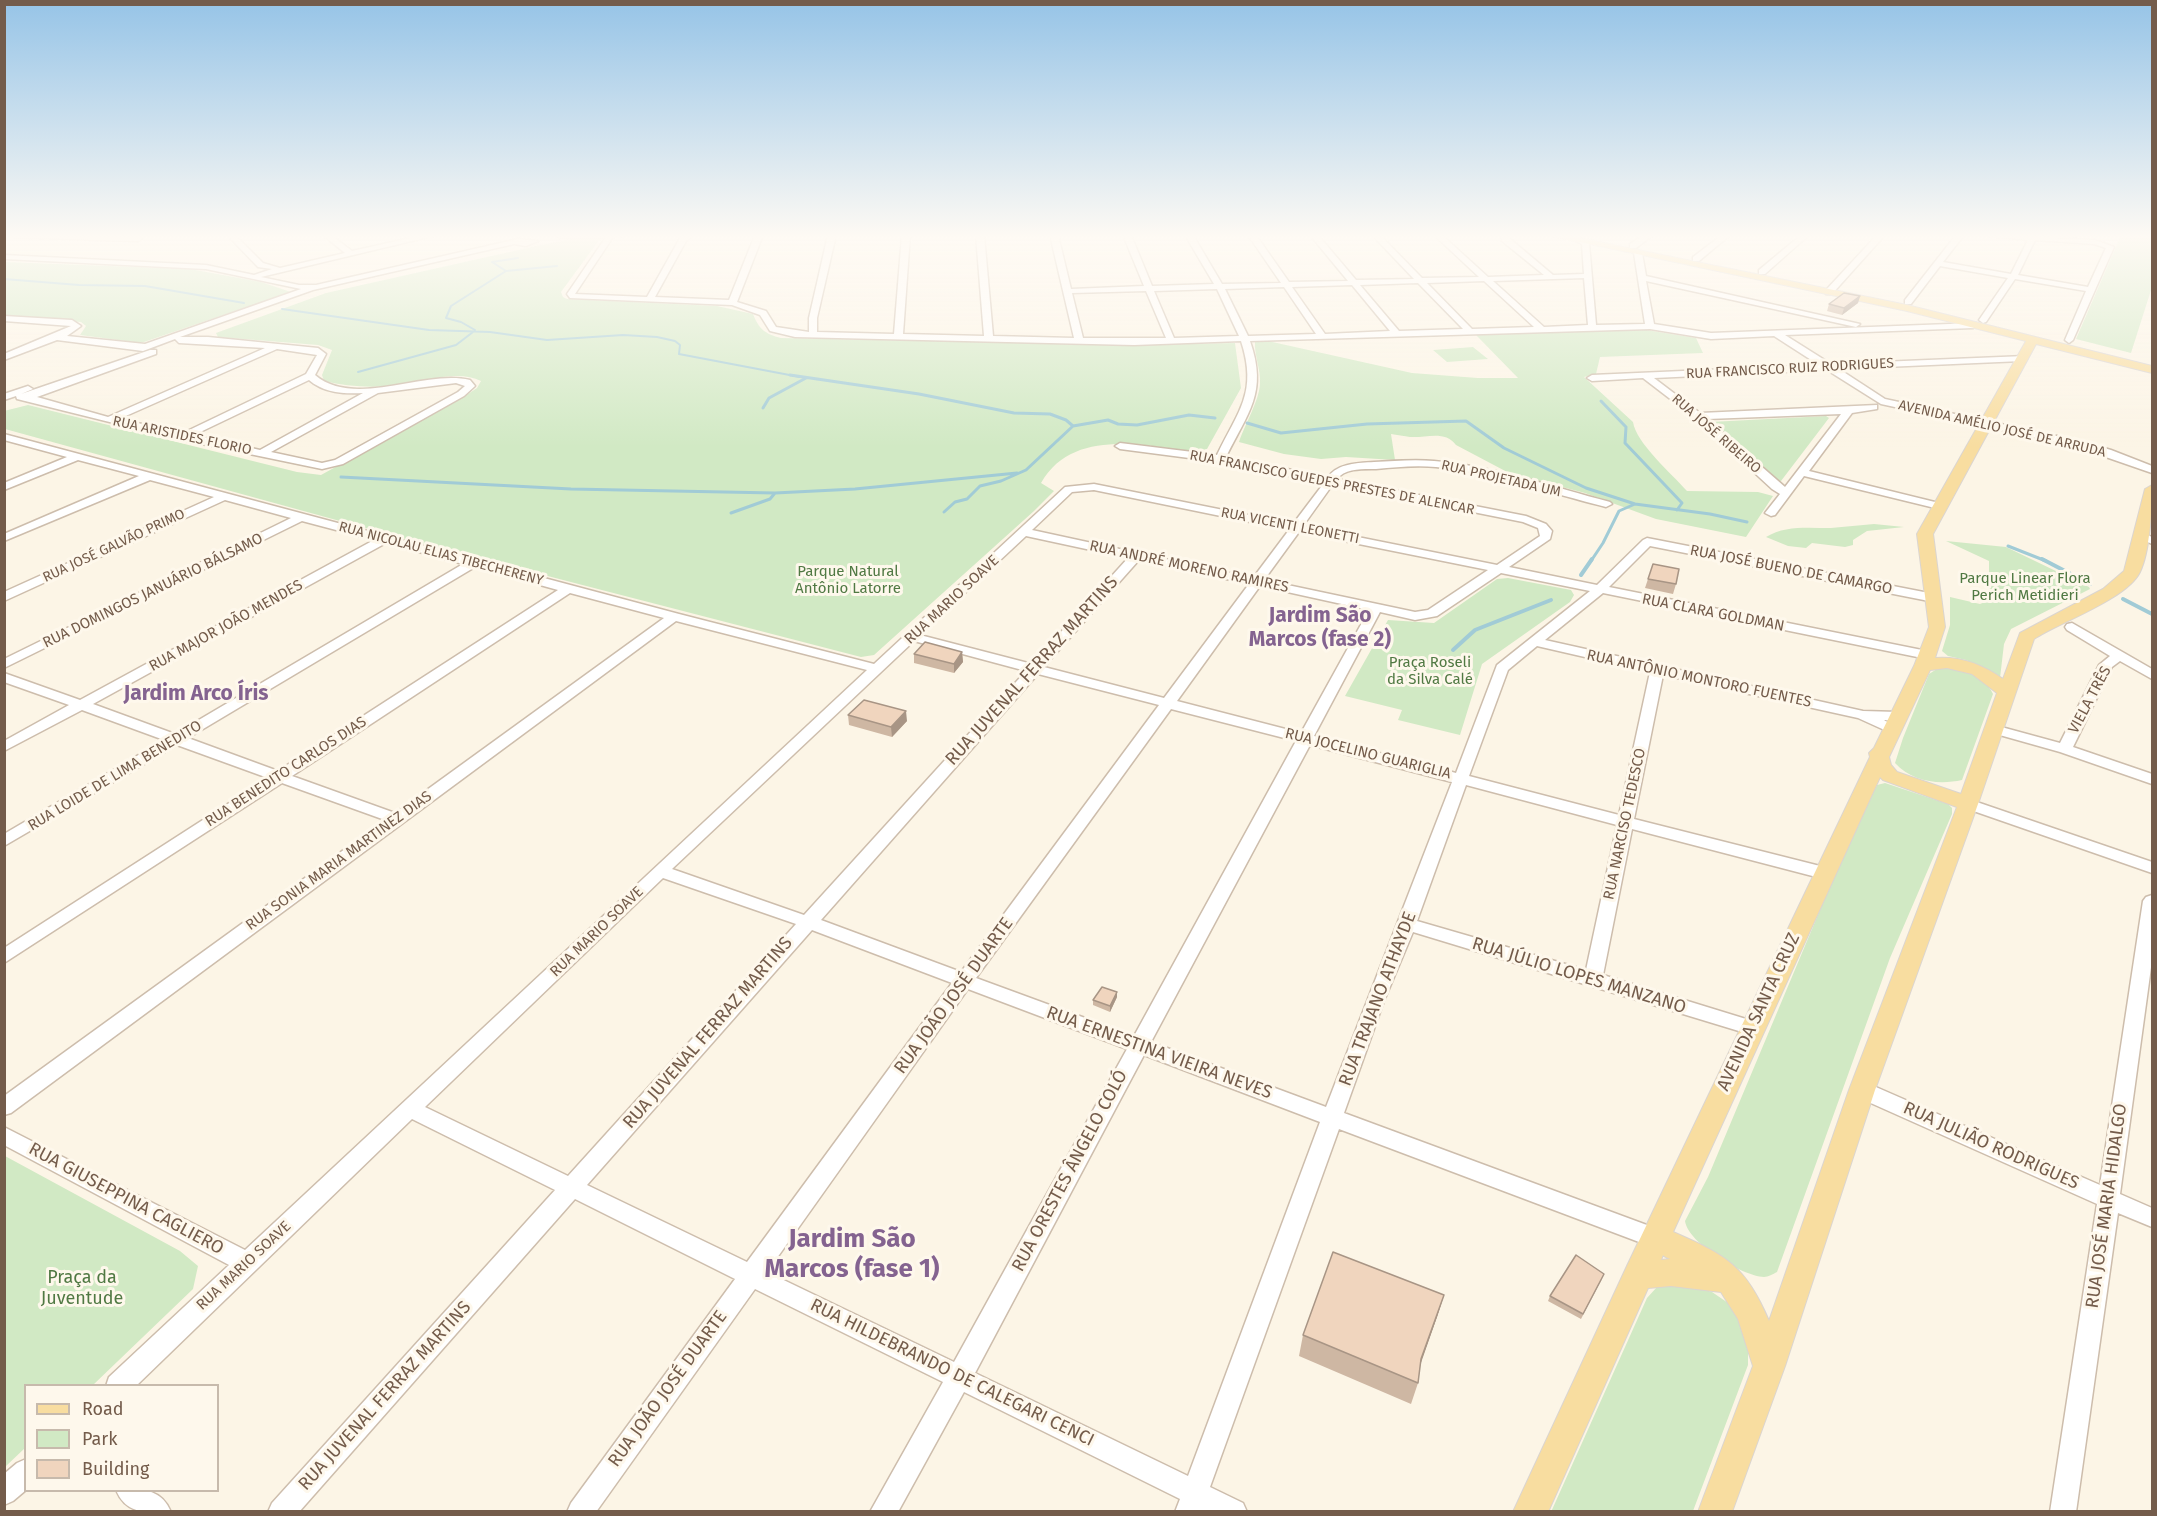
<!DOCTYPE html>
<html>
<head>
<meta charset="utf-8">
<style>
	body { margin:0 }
	#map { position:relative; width:2157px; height:1516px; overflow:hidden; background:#fcf5e6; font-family:"Fira Sans",sans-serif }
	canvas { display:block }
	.frame { position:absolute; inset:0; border:6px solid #745c4b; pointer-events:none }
	.legend { position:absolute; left:24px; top:1384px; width:195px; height:108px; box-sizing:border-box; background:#fef8ec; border:2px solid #c7baac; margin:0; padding:8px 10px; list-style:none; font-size:18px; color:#745c4b }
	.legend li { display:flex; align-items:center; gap:12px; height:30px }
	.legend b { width:30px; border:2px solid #c7baac }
</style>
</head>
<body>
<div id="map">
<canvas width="2157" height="1516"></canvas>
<div class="frame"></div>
<ul class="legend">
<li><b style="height:8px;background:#f8dda0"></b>Road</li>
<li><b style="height:16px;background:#d1e9c4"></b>Park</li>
<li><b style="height:16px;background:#f0d5be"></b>Building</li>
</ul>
</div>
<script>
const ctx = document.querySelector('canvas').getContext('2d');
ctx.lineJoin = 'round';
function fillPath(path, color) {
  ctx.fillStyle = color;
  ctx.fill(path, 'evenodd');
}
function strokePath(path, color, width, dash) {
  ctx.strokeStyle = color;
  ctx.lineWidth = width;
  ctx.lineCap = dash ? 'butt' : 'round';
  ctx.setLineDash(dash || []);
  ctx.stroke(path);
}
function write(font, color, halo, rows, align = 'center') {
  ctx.font = font + ' "Fira Sans",sans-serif';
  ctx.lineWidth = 6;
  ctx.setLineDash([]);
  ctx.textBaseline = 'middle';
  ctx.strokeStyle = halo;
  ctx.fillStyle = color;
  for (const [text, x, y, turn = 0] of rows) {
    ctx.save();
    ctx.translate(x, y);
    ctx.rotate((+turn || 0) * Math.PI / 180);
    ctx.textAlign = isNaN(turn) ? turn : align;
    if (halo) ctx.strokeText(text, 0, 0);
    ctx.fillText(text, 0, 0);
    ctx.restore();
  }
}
const green = new Path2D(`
	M2121,235H2152V287L2131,353L2076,339Z
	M591,238L600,239L561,292L563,297L567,299L717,306L753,314C759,329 765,334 781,338L1126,345L1235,343L1241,388L1207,449L1198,452C1146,446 1073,427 1041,483L1054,491L1034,511L874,655L861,657L420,543L5,429L4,411L28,405L297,472L321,475L465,396L477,388L481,381C458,369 423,382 398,385C374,388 348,387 324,381L322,375L332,350L318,345L218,337L216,333L326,293L536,246L571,239Z
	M4,262L190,269L261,282L291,292L141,343L80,335L86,326L81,322L5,316Z
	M1640,329L1696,338L1703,353L1600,357L1596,374L1584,377L1633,422C1636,443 1672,474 1687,491L1758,492L1773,496L1746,537L1656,519L1585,493L1509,473L1456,445C1445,430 1427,438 1410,437C1404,436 1397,435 1391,434L1395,460L1346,457L1321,459L1284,454L1239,442C1245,424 1259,401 1260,384C1261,370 1254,355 1255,342L1268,341L1412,373L1478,378H1518L1476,335Z
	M1473,347L1488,359L1447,362L1433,350Z
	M1826,416L1829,418L1781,481L1775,480L1710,422Z
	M1874,524L1904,527L1867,531L1853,540V545L1845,547L1812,543L1806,548L1788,546L1766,537C1785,525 1809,528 1831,528C1845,527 1860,525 1874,524Z
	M1946,541L2006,547L2089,587L2090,589L2011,629L2004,644L2000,678L1966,660L1948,656L1942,651L1950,625V597L1980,604L1997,597L1989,588V561Z
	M1508,578L1571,590L1574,595L1570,602L1482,664L1460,735L1398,720L1402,710L1345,696L1388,620L1434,623L1497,579Z
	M1940,667C1960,669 1984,673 1993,694L1962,780C1939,785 1912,782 1895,763L1903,738L1929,674Z
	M1885,783L1948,804L1952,808V814L1890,958L1777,1272C1773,1274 1768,1277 1764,1277C1742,1276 1688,1243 1685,1221L1708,1177L1833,879L1877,785Z
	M5,1156L180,1251L198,1266L193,1289L93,1385L26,1386L25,1448L5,1467Z
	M1688,1284L1712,1292L1737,1309L1748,1336V1365L1693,1511L1551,1512L1647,1298L1657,1287Z`);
const streamFar2 = new Path2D(`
	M506,271L492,262L518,258
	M4,279L79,285L145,286L244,303
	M282,309L429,330L490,332L547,340L623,335L657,337L675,341L680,345L679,354L800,377
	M475,330L461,322L446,318L451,306L506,271L557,266
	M358,372L456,345L473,332`);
const streamFar1 = new Path2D(`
	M790,375L919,394L1014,413L1050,414L1066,420L1073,426L1108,420L1118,424L1137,425L1189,415L1215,418
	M1601,401L1626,427L1625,443L1682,503L1677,510
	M763,408L769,398L806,378
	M1247,423L1281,433L1367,424L1466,421L1504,448L1586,488L1635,504L1710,514L1747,522
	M341,477L571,489L775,493L855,489L1017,473
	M944,512L955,502L967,499L980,486L1001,481L1026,470L1073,426
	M731,513L770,499L775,493
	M2008,546L2046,561
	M1591,561L1603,543L1619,511L1635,504`);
const stream = new Path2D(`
	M2042,559L2090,584
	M1581,575L1592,559
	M2123,599L2152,614
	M1453,650L1475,630L1551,600`);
const minor = new Path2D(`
	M4,235L138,237L142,239L138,241L5,237Z
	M227,235H235L263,263L280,268L345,253L323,235H331L352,251L424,235H437L261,277L299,285H316L518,239L538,241L526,246L514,244L313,290L180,337H208L318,348L326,354L315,375C355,409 424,369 470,380L475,386L464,396L343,464L322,469L182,440L17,399L16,396L4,400V394L28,386L33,389L21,394L150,350H156V354L37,397L108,417L265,348L179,343L175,339L143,351L57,340L4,360V354L71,326L4,321V316L72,320L81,326L67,336L145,344L301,289L206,269L4,259V255L206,265L254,275L272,269L258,267ZM277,349L317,355L306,374L183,433L119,419ZM309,380C324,393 344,394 363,393L260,450L194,435ZM456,383L465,386L458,392L335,460L322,463L271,452L378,393Z
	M557,235H629L613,237L575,294L647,297L680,238L685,235H693L686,241L655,297L729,300L755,235H763L737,302L766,311L776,327L809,332V318L828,235H836L817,318V332L894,334L902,235H910L903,334L984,336L976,235H984L993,336L1074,338L1050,235H1058L1071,289L1144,286L1123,235H1131L1152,286L1214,284L1185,235H1193L1222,284L1281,283L1248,235H1256L1289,282L1348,281L1310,235H1318L1356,280L1414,279L1372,235H1380L1422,278L1479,277L1434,235H1442L1488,277L1544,275L1502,241L1501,235H1509V238L1553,275L1584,274L1582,244L1576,241L1580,239L1589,243L1596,325L1645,324L1634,253L1638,251L1642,253L1646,276L1860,324L1856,327L1646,281L1654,324L1711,333L1976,323L1977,325L1973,328L1785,335L1831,364L2025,356V360L2022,361L1839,369L1885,399L2080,441L2111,450L2152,466V473L2074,446L1881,404L1827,370L1654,378L1700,413L1877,405V409L1852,413L1809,471L1943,504L1945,506L1939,509L1804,476L1775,515L1771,516L1765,513L1780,494L1772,489L1695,418L1643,378L1592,381L1587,378L1592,375L1819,365L1774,336L1711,339L1650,329L1250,341C1268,393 1248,412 1226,457L1328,477C1338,463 1358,463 1374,462C1394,461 1414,459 1434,461C1493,466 1553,487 1610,502L1612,504L1606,507C1550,493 1493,473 1436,467C1416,465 1396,467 1376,469C1364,469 1345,468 1337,479L1526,516L1546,524L1552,531L1550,539L1509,567L1597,585L1643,540L1647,538L1934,594L1940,598L1934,602L1650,546L1609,587L1927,651L1934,655L1927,659L1603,593L1545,640L1863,711L1898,712L1905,716L1898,720H1884L1898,729L1891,733L1858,718L1663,675L1634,819L1824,867L1830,869L1832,873L1830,877L1824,879L1632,829L1603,975L1759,1023L1762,1028L1759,1033L1752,1035L1413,932L1384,1001L1344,1113L1663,1231L1666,1238L1663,1245L1655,1248L1339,1129L1210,1487L1243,1503L1247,1512H1175L1180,1499L964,1392L898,1512H870L943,1382L755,1289L596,1512H567L571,1503L735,1279L575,1199L299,1512H268L272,1503L555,1190L412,1119L136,1386H106L109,1377L229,1265L4,1145V1127L245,1250L867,670L676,621L11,1113L4,1115V1096L385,820L282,783L4,963V948L268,778L177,745L4,846V834L164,740L82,710L4,751V741L69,705L4,682V673L80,700L374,540L302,521L4,668V659L291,518L225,500L4,601V592L214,497L150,480L4,541V534L139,476L78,460L4,490V483L67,457L4,440V434L679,614L874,664L1065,487L1094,484L1293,524L1324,483L1220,462L1120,449L1115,446L1120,443L1217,455C1238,411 1258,393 1241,341L1134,345L795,337L770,331L760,315L732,305L570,298L567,294L606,237L560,238ZM1584,278L1588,325L1544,327L1493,281ZM1484,281L1534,327L1472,329L1427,283ZM1418,283L1463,329L1399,331L1360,285ZM1352,285L1390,331L1325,334L1292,287ZM1284,287L1316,334L1248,336L1225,289ZM1217,289L1239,336L1174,338L1154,291ZM1146,291L1166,338H1083L1072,293ZM1841,414L1785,487L1707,419ZM1333,484L1523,522L1538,528L1540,536L1497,565L1303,526ZM1094,490L1289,530L1253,578L1032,530L1072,492ZM1299,532L1488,570L1428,610L1415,612L1264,580ZM1026,536L1128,558L1032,664L920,635ZM386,543L463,564L175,734L93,704ZM1139,560L1249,584L1164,698L1044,667ZM475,567L558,590L278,771L188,738ZM1501,573L1590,591L1497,665L1456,773L1314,736L1380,612L1415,620L1437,616ZM1260,586L1369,610L1301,733L1177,701ZM570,593L664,618L395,813L292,776ZM914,641L1026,671L804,915L672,869ZM1537,646L1650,672L1619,815L1469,776L1508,670ZM1038,674L1159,705L961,972L821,920ZM1171,709L1296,741L1134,1036L976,978ZM1310,745L1452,782L1326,1107L1151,1042ZM1466,785L1617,825L1586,970L1417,921ZM663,878L796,924L568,1176L425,1107ZM812,930L952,983L747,1262L587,1185ZM968,989L1127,1049L954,1362L767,1272ZM1144,1055L1320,1122L1188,1476L975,1373Z
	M1644,235H1653L1636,248H1630V244Z
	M1722,235H1730L1699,261H1693V257Z
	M1801,235H1809L1765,274H1759V270Z
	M1877,235H1885L1832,294H1826V290Z
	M1956,235H1964L1943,262L2011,274L2028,240L1980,235L2095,240L2114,247L2073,340L2069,343L2065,340L2086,291L2015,279L1986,322L1983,323L1979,320L2008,278L1940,266L1911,304H1905V300ZM2035,240L2094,244L2106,248L2088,287L2018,275Z
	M2141,532L2152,537V544L2137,537V533Z
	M2072,623L2152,669V679L2120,661L2112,667L2073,747L2152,774V784L2060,752L1989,732L1987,729L1994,725L2060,743L2099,665L2110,656L2067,630L2065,627L2067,624Z
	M1968,799L2152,862V873L1962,807L1960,804L1962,801Z
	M2152,895V960L2120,1194L2152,1208V1227L2118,1213L2076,1512H2050L2097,1204L1855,1096L1852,1090L1855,1084L1862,1082L1869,1084L2100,1185L2143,901L2146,897Z
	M26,1459V1490L13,1501L4,1505V1474L17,1463Z
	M116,1490C139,1490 160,1486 171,1512C148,1512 127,1516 116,1490Z`);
const major = new Path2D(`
	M1547,235H1565L1907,305L2152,366V373L2036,344L1933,534L1945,627L1935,658C1960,656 1982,664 2003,679L2020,633L2103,589L2124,571L2145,489L2152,485C2152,509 2150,551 2140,572C2127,599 2060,622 2034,639L1978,804L1875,1090L1785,1366L1732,1512H1698L1753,1366L1738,1319L1721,1292L1671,1286L1648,1288L1548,1512H1513L1627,1266L1870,757L1869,753L1874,748L1914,666L1929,627L1917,534L2026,341L1907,311ZM1947,668L1972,674L1997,693L1961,794L1897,772L1891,765L1889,757L1930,670ZM1880,777L1883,780L1957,807L1849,1090L1769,1321C1746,1266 1726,1255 1673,1232ZM1663,1255L1664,1256L1670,1259L1661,1260Z`);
const wall = new Path2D(`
	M1860,296L1858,303L1842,315L1827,311L1829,304Z
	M1648,579L1676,584L1673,594L1645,588Z
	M962,652L963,662L954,673L914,663V654Z
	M848,715L907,721L892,737L849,725Z
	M1117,992V997L1110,1012L1093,1005V1000Z
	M1602,1279L1581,1319L1548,1301L1550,1296Z
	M1444,1295L1437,1317L1420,1364L1418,1383L1411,1404L1299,1356L1303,1335Z`);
const shadedWall = new Path2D(`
	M1860,296L1858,303L1842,315L1844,308Z
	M962,652L963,662L954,673V664Z
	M906,711L907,721L892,737L891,727Z
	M1117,992V997L1110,1012V1006Z
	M1444,1295L1437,1317L1415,1380L1421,1359Z`);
const building = new Path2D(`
	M1844,293L1860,296L1844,308L1829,304Z
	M1653,564L1679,569L1676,584L1648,579Z
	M925,642L962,652L954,664L914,654Z
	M864,700L906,711L891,727L848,715Z
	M1102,987L1117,992L1110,1006L1093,1000Z
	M1333,1252L1444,1295L1421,1359L1418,1383L1303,1335Z
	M1576,1255L1604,1274L1583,1314L1550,1296Z`);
const farStreetnames = [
	["RUA FRANCISCO RUIZ RODRIGUES",1790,369,-3],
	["AVENIDA AMÉLIO JOSÉ DE ARRUDA",2002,429,13],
	["RUA JOSÉ RIBEIRO",1716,434,41],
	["RUA ARISTIDES FLORIO",182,436,12],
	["RUA PROJETADA UM",1501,479,13],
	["RUA FRANCISCO GUEDES PRESTES DE ALENCAR",1332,483,11],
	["RUA VICENTI LEONETTI",1290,526,11],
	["RUA JOSÉ GALVÃO PRIMO",114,546,-25],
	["RUA NICOLAU ELIAS TIBECHERENY",441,554,15]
];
const streetNames = [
	["RUA ANDRÉ MORENO RAMIRES",1189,567,12],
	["RUA JOSÉ BUENO DE CAMARGO",1791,570,11],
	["RUA DOMINGOS JANUÁRIO BÁLSAMO",153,591,-26],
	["RUA MARIO SOAVE",952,600,-43],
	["RUA CLARA GOLDMAN",1713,613,11],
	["RUA MAJOR JOÃO MENDES",226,626,-29],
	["RUA ANTÔNIO MONTORO FUENTES",1699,679,12],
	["VIELA TRÊS",2090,700,-62],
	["RUA JOCELINO GUARIGLIA",1368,754,14],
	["RUA BENEDITO CARLOS DIAS",286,772,-33],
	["RUA LOIDE DE LIMA BENEDITO",115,776,-31],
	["RUA NARCISO TEDESCO",1625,824,-78],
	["RUA SONIA MARIA MARTINEZ DIAS",339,861,-36],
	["RUA MARIO SOAVE",597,932,-44],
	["RUA MARIO SOAVE",244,1266,-43]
];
const parkNames = [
	["Parque Natural",848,572],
	["Antônio Latorre",848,589],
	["Parque Linear Flora",2025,579],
	["Perich Metidieri",2025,596],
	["Praça Roseli",1430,663],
	["da Silva Calé",1430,680]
];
const nearStreetnames = [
	["RUA JUVENAL FERRAZ MARTINS",1032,671,-48],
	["RUA JÚLIO LOPES MANZANO",1579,976,17],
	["RUA JOÃO JOSÉ DUARTE",954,996,-54],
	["RUA TRAJANO ATHAYDE",1378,999,-69],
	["AVENIDA SANTA CRUZ",1759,1012,-65],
	["RUA JUVENAL FERRAZ MARTINS",708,1033,-49],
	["RUA ERNESTINA VIEIRA NEVES",1159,1053,20],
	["RUA JULIÃO RODRIGUES",1991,1146,24],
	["RUA ORESTES ÂNGELO COLÓ",1070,1171,-62],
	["RUA GIUSEPPINA CAGLIERO",126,1199,28],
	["RUA JOSÉ MARIA HIDALGO",2107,1206,-82],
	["RUA HILDEBRANDO DE CALEGARI CENCI",952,1373,26],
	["RUA JOÃO JOSÉ DUARTE",668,1389,-54],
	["RUA JUVENAL FERRAZ MARTINS",385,1396,-48]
];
const nearParknames = [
	["Praça da",82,1278],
	["Juventude",82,1299]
];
const districtNames = [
	["Jardim São",1320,616],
	["Marcos (fase 2)",1320,640],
	["Jardim Arco Íris",196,694]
];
const nearDistrictnames = [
	["Jardim São",852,1240],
	["Marcos (fase 1)",852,1270]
];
fillPath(green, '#d1e9c4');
strokePath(streamFar2, '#a1cbd6', 2);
strokePath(streamFar1, '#a1cbd6', 3);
strokePath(stream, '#a1cbd6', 4);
strokePath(minor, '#cdbdac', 3);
strokePath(major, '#dbd5d0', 2);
fillPath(minor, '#fff');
fillPath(major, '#f8dda0');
fillPath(wall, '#ceb7a3');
fillPath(shadedWall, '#a89585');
fillPath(building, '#f0d5be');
strokePath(building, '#a89585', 1.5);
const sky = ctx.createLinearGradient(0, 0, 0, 447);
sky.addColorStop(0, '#96c4e7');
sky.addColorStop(0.53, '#fefaf4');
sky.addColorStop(1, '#fefaf400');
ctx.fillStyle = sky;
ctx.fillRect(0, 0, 2157, 447);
write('14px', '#745c4b', '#fef8ec', farStreetnames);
write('15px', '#745c4b', '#fef8ec', streetNames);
write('15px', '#507943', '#fef8ec', parkNames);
write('18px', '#745c4b', '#fef8ec', nearStreetnames);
write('18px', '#507943', '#fef8ec', nearParknames);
write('bold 21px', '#846390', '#fef8ec', districtNames);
write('bold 26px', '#846390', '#fef8ec', nearDistrictnames);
</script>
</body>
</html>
